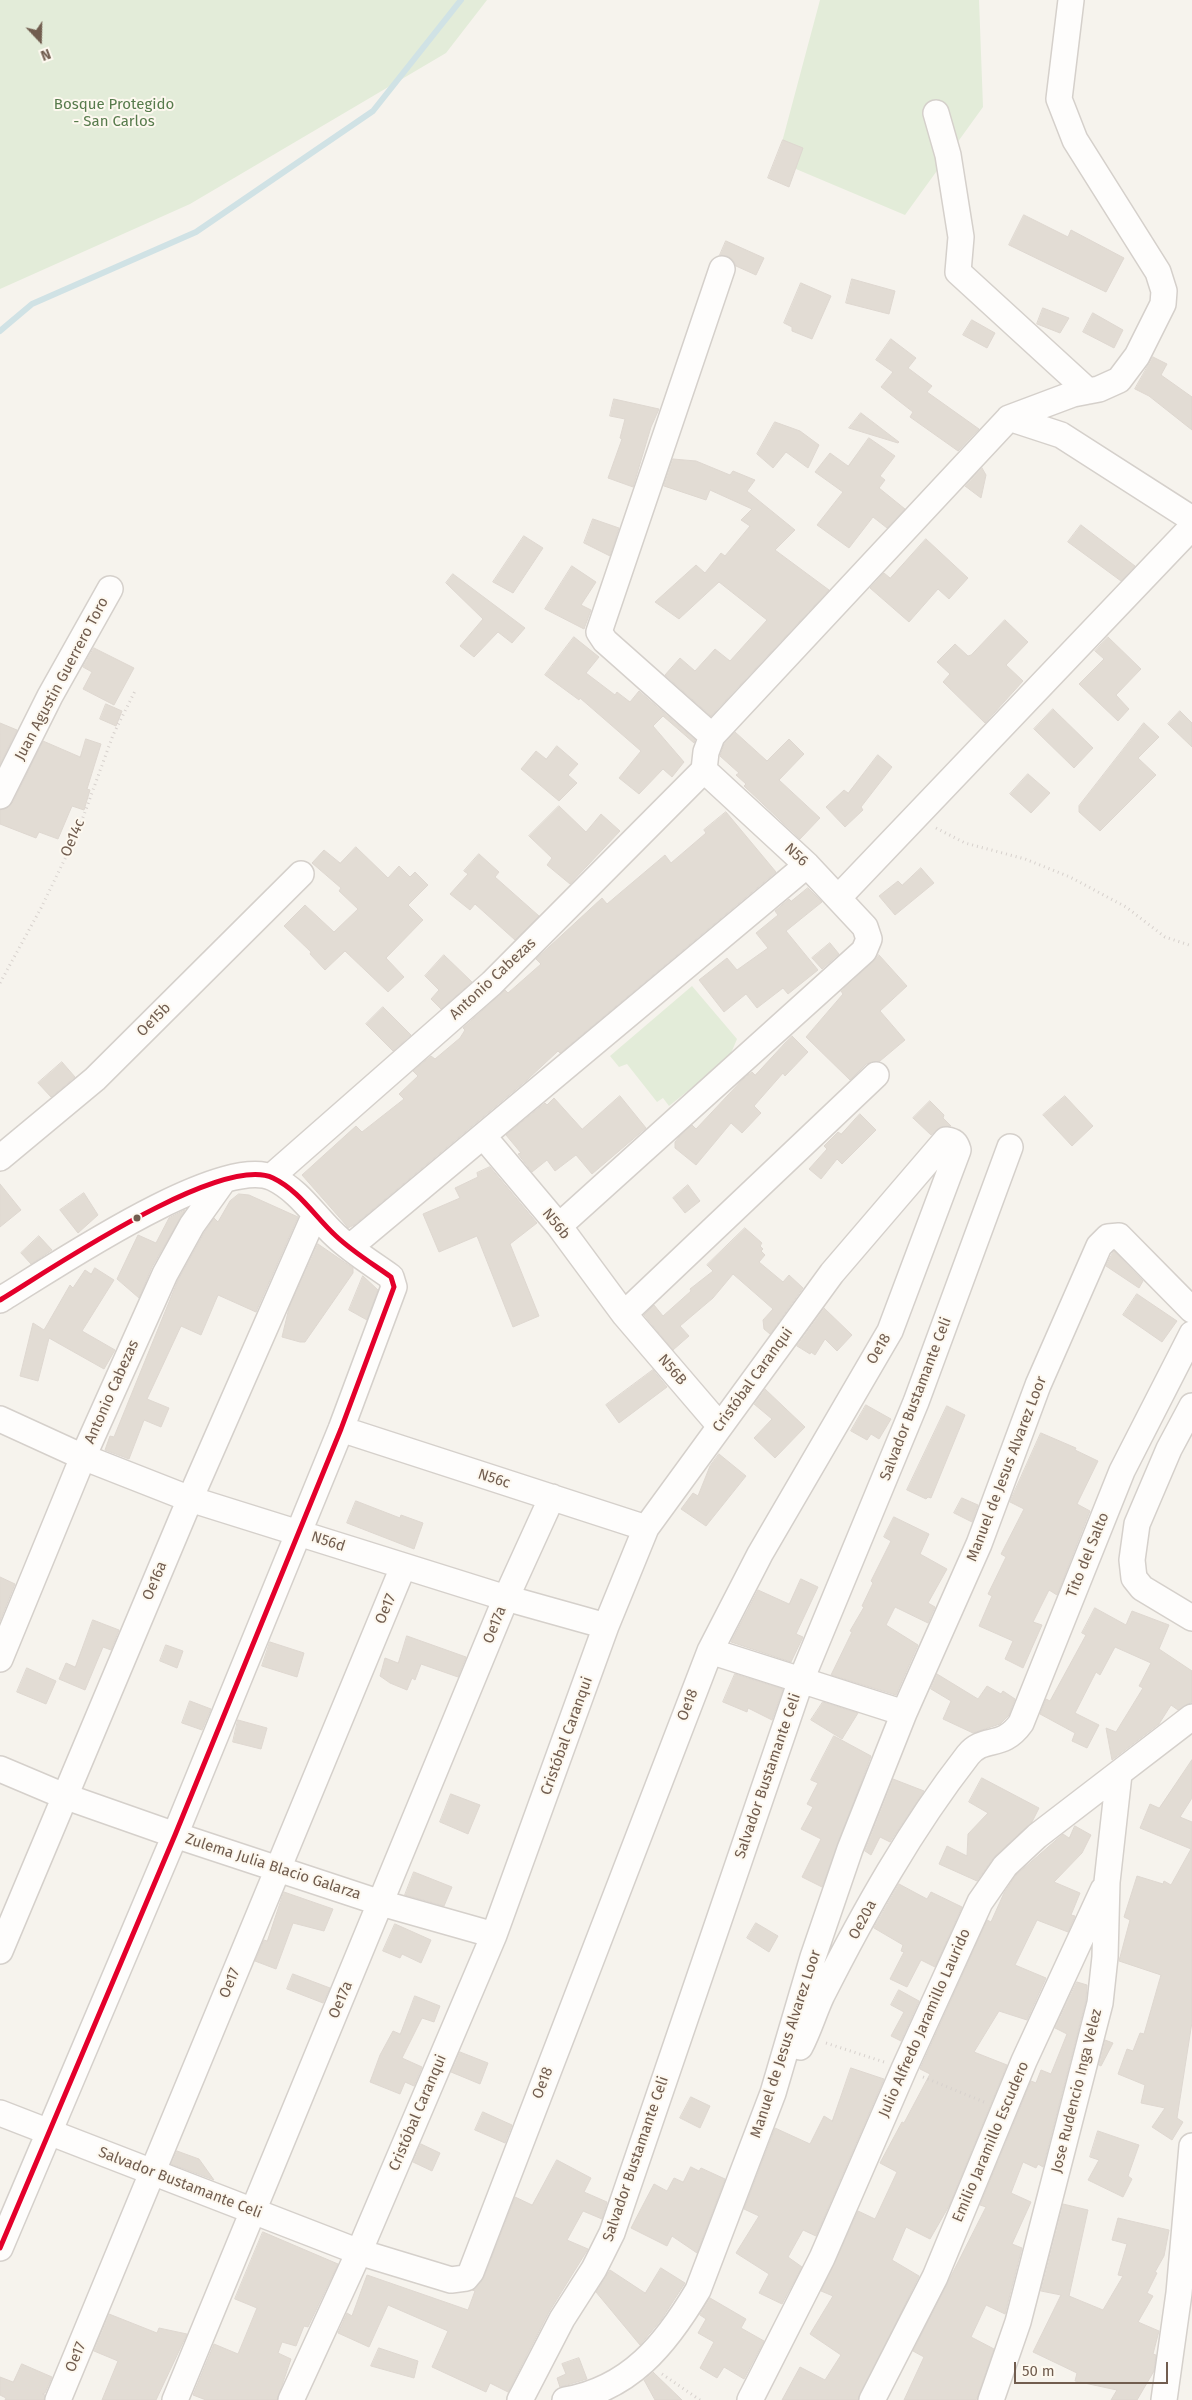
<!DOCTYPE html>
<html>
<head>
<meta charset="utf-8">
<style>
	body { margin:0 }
	#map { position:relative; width:1192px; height:2400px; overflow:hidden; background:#f6f3ed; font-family:"Fira Sans",sans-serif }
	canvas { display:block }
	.north { position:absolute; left:15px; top:15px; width:50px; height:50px; -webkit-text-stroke:4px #fdf8ef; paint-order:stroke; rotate:159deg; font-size:14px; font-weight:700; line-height:20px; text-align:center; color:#715d4f }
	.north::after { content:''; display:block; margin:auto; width:18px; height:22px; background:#715d4f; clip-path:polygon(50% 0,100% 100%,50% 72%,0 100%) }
	.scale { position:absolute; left:1014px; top:2362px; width:154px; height:22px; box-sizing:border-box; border:2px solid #715d4f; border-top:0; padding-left:6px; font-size:15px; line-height:18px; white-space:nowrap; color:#715d4f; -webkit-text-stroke:4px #fdf8ef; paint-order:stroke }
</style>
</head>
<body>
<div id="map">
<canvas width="1192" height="2400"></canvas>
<div class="north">N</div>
<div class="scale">50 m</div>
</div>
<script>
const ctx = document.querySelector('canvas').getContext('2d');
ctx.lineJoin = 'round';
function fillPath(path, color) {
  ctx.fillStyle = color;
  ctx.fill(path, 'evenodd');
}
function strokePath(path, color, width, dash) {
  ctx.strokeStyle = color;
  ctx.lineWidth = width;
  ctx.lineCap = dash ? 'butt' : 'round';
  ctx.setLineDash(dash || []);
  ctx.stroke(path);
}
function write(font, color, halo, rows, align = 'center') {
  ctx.font = font + ' "Fira Sans",sans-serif';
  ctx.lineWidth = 4;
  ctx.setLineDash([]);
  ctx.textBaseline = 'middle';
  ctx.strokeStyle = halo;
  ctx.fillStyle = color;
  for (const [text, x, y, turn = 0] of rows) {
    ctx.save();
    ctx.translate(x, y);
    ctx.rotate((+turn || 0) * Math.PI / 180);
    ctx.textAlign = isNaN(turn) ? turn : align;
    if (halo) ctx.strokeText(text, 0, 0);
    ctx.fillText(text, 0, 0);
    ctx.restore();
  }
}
const green = new Path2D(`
	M0,0H487L446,53L190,204L0,289Z
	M820,0H979L983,107L905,215L777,161Z
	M692,986L737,1039L729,1058L669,1106L663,1098L657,1102L627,1064L619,1067L610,1056Z`);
const stream = new Path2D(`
	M0,331L32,304L196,232L373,111L461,0`);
const building = new Path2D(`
	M783,140L803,148L789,187L768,178Z
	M1024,215L1068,237L1071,230L1124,258L1106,292L1009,245Z
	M726,241L764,258L756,275L736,266L733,260L727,256L720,255Z
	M852,279L895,291L889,314L846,303Z
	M801,283L831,296L812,339L792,331V327L784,323Z
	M1043,308L1069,318L1060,333L1037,324Z
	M1093,313L1123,330L1114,348L1083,332Z
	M972,320L995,333L987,348L963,335Z
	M891,339L916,358L908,368L932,386L927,392L979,429L958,451L910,417L913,412L881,387L893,372L876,360Z
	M1153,357L1167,364L1161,375L1192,397V430L1149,396L1135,389Z
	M614,399L659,409L651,427L633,487L608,478L622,439L620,438L625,419L610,416Z
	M861,413L899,442L898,443L849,428Z
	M775,422L800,431L819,445L808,468L786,452L773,468L757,454Z
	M869,438L895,456L880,476L885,480L879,488L905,509L887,528L873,517L849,548L817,525L843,492L815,472L830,453L848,466Z
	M673,459L696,461L730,475L733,471L755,480L747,491L795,530L775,550L829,590L711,716L665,675L680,658L695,671L715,649L730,661L767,620L719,582L679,619L655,602L696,565L705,573L721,553L725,556L750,526L741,520L752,509L710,490L706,500L664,486Z
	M982,468L986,475L981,498L965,486Z
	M593,519L619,528L610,556L584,543Z
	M1081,525L1135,566L1121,581L1068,542Z
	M524,536L543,548L513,593L493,582Z
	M926,539L968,578L949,599L938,589L909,622L870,588L884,573L890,578Z
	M572,566L596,582L581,605L591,610L584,629L545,609Z
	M453,574L525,628L512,643L498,632L474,657L460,646L483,619L446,583Z
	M1005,620L1028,642L1006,665L1023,681L985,723L943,682L950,674L937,662L955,644L968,656L971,655Z
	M574,637L599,657L586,673L615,695L617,692L630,702L639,691L695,740L694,743L663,716L653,726L684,762L672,777L663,769L639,794L619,778L641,751L580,698L579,700L545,675Z
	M1108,637L1141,669L1116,695L1129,709L1118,721L1079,684L1104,659L1095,651Z
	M94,648L134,668L114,705L83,689L92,672L83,667Z
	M106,704L122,711L116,726L100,719Z
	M1053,709L1093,748L1074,768L1034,729Z
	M1180,711L1192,723V747L1168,724Z
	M0,723L17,730L0,764Z
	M1144,723L1159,737L1138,758L1156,775L1100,831L1079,812V806Z
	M735,732L767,761L789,739L804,754L779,780L820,818L800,839L744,786L746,784L736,775L739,773L720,756L724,744Z
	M86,739L101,744L87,789L90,790L84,810L72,806L58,839L39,832L36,838L0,824V810L7,808L13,802L43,741L80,757Z
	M557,746L578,764L568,775L577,783L559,801L521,769L536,751L546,759Z
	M878,755L892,767L861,807L863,810L845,827L826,807L844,790L848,793Z
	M1028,774L1050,793L1031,813L1010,794Z
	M559,806L586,832L601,814L620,831L570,884L547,865L552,858L529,836Z
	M726,812L776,872L560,1053L558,1051L527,1080L354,1225L348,1228L346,1225L302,1175L356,1126L362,1132L404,1099L399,1094L418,1076L413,1071L431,1056L435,1059L460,1038L465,1030L463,1028L505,990L508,993L541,964L536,959L602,898L607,904L665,855L671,863L706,833L704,830Z
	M356,847L388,878L399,866L410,877L415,872L428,885L408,905L423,920L386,958L404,977L388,992L345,951L325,970L310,954L311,952L284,926L305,905L334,932L358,909L339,891L341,888L312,863L324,850L340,863Z
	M479,854L499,872L495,877L539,916L515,940L475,904L470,910L450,894L468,874L464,871Z
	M921,868L934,883L895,915L879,896L898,881L902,885Z
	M808,888L822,902L786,931L818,970L788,994L783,988L757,1008L746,994L724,1012L699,980L727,958L737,970L768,948L756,933L778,915L775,911L789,899L791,901Z
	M830,943L839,954L822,969L812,958Z
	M444,955L472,982L441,1009L431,999L439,990L425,976Z
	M879,955L907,986L880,1011L905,1040L880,1061L866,1064L850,1080L806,1037L843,994L841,991Z
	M383,1007L411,1035L393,1051L366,1024Z
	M792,1036L808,1052L785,1076L783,1073L754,1106L761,1113L742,1133L731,1123L696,1165L675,1148V1142L679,1137L692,1125L696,1129L744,1078L752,1072L755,1075Z
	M62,1062L75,1077L51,1097L38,1083Z
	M620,1096L646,1128L592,1174L576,1155L555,1171L547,1160L532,1172L518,1154L521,1153L506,1135L545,1103L547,1105L554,1098L582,1129Z
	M1065,1096L1093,1126L1072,1146L1043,1115Z
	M930,1101L944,1115L943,1118L951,1126L941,1127L931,1135L913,1118Z
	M860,1114L876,1130L842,1164L837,1159L821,1179L809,1169L827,1149L824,1146L838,1132L841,1134Z
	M490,1167L537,1223L510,1244L539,1316L513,1327L477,1236L439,1252L423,1214L460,1198L455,1188L478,1177L477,1173Z
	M0,1184L21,1210L0,1227Z
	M688,1185L700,1201L685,1213L673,1198Z
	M84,1193L98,1215L78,1233L60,1210Z
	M239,1194L249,1195L298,1217L256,1312L218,1295L201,1335L181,1326L147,1399L169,1408L161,1427L144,1420L129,1459L105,1450L110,1436L114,1437L178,1280L204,1233L214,1218L218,1222L230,1201Z
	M185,1210L152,1267L139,1298L117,1279L138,1235L156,1243L169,1218Z
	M745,1228L762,1243L760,1246L763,1249L761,1251L765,1255L759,1262L783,1282L789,1275L803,1288L770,1334L764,1329L763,1320L773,1309L733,1274L713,1298L680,1326L689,1336L673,1350L644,1315L654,1305L663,1316L691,1291L690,1289L713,1271L707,1265Z
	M39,1236L52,1250L31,1264L21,1253Z
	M318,1244L353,1268V1273L305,1342H300L282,1337L289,1308Z
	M1114,1251L1143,1281L1139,1288L1106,1266Z
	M95,1268L114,1280L82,1331L115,1350L104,1369L49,1338L38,1381L20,1376L33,1323L44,1330L70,1285L73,1288L85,1270L91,1274Z
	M363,1276L378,1290L367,1320L349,1310Z
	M1137,1294L1177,1321L1162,1342L1123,1315Z
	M824,1308L852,1335L837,1351L825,1339L815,1355L811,1352L810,1354L797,1346Z
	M653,1370L667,1387L619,1423L606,1405Z
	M765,1389L805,1427L775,1458L754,1438L772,1419L754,1404Z
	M866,1405L891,1419L879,1439L871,1434L867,1440L851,1431Z
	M947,1406L965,1415L931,1498L928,1497L926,1499L907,1490Z
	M1041,1433L1076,1448L1075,1450L1098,1461L1077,1504L1090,1511L1057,1595L1049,1590L1033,1622L1042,1625L1023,1668L1005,1659L1013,1641L979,1626L992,1596L988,1594L1006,1557L1001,1554L1024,1509L1010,1502Z
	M719,1454L746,1476L706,1526L681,1509L693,1493L698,1496L710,1466Z
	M962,1498L978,1505L972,1522L954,1513Z
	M356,1501L400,1518L401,1515L423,1523L414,1549L347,1523Z
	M894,1517L929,1534L920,1554L947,1569L928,1603L935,1607L928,1623L895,1607L886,1625L918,1645L896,1695L831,1675L852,1632L850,1631L864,1607L862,1606L873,1583L871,1581L891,1541L884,1537Z
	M0,1577L15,1584L0,1621Z
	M801,1579L818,1587L796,1634L803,1637L791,1662L731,1642L758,1590L789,1604Z
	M1095,1608L1126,1625L1132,1611L1169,1625L1159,1649L1192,1671V1702L1178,1710L1171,1705L1159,1724L1112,1760L1106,1728L1116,1732L1143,1688L1139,1686L1151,1663L1115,1647L1100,1675L1096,1672L1075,1713L1099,1725L1087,1748L1072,1741L1075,1733L1040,1714L1046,1699L1050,1701L1086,1635L1082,1633Z
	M93,1620L119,1630L111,1650L103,1647L85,1690L59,1679L66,1663L75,1667Z
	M407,1636L466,1657L458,1677L421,1664L415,1680L412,1678L407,1690L390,1683L380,1676L385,1658L398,1663Z
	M270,1642L304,1653L297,1677L262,1666Z
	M166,1645L183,1651L177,1668L160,1661Z
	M27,1668L56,1681L46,1704L17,1692Z
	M735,1674L783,1689L772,1720L748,1708L747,1712L723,1702Z
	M937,1674L978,1699L987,1686L1001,1694L1003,1691L1015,1699L1009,1715L1000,1724L973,1733L943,1719L951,1701L931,1689Z
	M190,1701L211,1709L202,1730L182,1723Z
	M823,1702L858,1713L842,1739L811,1720Z
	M238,1720L267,1728L261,1749L233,1742Z
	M834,1736L871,1756L822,1887L802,1877L821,1839L801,1829L813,1807L807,1804L818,1783L811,1780Z
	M1192,1760V1798L1180,1817L1192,1822V2022L1177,2118L1183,2122L1172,2140L1152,2127L1165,2108L1141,2103L1145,2085L1118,2074L1127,2049L1133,2051L1140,2033L1144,2034L1161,1975L1119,1961L1130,1920L1124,1917L1137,1876L1163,1884L1164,1881L1171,1885L1191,1849L1140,1828L1150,1804L1159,1808Z
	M982,1778L1039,1808L1032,1822L995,1856L977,1881L939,1864L947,1846L967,1856L968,1834L988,1813L969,1802Z
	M893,1779L924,1791L890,1842L880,1837L871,1855L865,1851Z
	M451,1794L480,1805L468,1834L440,1822Z
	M1075,1826L1091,1835L1082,1853L1054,1882L1080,1893L1071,1915L1075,1916L1068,1932L1037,1920L1015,1965L1046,1978L1027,2020L999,2011L974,2052L1007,2065L949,2206L930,2239L906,2227L892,2260L919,2276L858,2400H782L800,2367L825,2380L841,2355L810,2334L833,2296L821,2291L858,2211L875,2219L897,2172L880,2163L902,2122L904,2123L930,2074L920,2069L987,1920L991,1922L1004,1893L1016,1875L1063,1834L1069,1838Z
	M414,1872L452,1887L444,1906L405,1895Z
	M899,1884L927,1899L931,1892L962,1907L935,1967L921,1960L907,1987L890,1979L904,1952L901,1951L903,1945L874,1928Z
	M284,1892L333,1909L324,1931L293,1923L276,1969L255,1961L264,1940L267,1941Z
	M756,1923L778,1936L769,1952L747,1938Z
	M395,1924L431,1940L421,1963L402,1954L400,1958L383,1951Z
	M293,1974L330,1988L323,2003L287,1989Z
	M1077,1982L1087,1985L1086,2000L1043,2167L1038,2164L1036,2168L1023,2162L1011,2193L1031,2202L1012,2244L1022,2248L1005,2314L986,2305L971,2337L994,2349L977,2398L976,2400H904L924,2357L913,2351L986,2207L980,2205L1031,2081L1036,2083L1041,2070L1051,2074L1067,2034L1055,2028Z
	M899,1990L919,2001L901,2041L891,2036L904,2012L891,2005Z
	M415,1996L440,2006L434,2022L422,2018L402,2058L422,2067L414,2086L405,2082L400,2094L370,2082L380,2055L393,2031L400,2034Z
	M1105,2040L1113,2043L1101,2066L1099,2065Z
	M460,2052L488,2063L480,2084L451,2072Z
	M851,2068L884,2079L816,2236L803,2230L788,2257L802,2267L782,2304L759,2293L769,2274L736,2253L759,2216L744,2209L775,2128L810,2144L824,2116L832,2121Z
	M691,2097L710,2106L700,2128L680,2118Z
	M483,2112L512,2125L505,2143L475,2130Z
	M1098,2131L1139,2145L1128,2176L1132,2179L1123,2197L1088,2180L1099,2160L1090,2157Z
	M421,2144L440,2153L432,2171L413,2162Z
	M177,2151L199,2159L214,2180L171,2164Z
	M557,2160L591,2178L584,2192L607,2202L602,2219L583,2211L567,2240L588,2249L549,2312L508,2392L490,2383L486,2392L432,2367L448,2331L388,2305L369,2347L338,2333L347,2313L352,2316L367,2275L468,2310L475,2291L472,2290L484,2277L515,2197L532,2205Z
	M691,2167L699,2171L701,2168L725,2179L697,2253L672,2236L667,2246L631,2228L654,2184L667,2191L674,2178L683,2182Z
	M1063,2204L1088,2210L1069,2296L1103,2310L1123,2276L1118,2275L1127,2244L1112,2240L1118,2218L1169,2230L1164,2256L1155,2272L1157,2273L1147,2293L1153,2296L1138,2322L1159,2331L1153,2354L1156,2355L1154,2371L1137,2400H1111L1117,2390L1075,2381L1077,2373L1033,2352L1061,2295L1041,2291Z
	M263,2232L338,2264L308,2327L304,2326L296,2346L282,2342L278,2353L291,2359L277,2400H206L193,2395L214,2344L238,2354L257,2308L235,2299Z
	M661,2268L685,2283L661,2320L640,2345L596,2292L610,2270L645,2293Z
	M710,2298L746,2319L741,2328L764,2341L744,2379L724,2367L717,2378L700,2368L714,2342L698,2333L706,2319L700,2315Z
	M109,2314L157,2333L159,2328L187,2334L156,2400H102L118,2361L94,2351Z
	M379,2348L418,2361L414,2378L371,2366Z
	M579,2358L587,2379L560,2387L557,2378L566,2374L562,2364Z
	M22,2364L52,2377L45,2393L42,2394L45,2395L44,2400H5L6,2398L0,2395V2377L13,2382Z
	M653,2372L682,2400H655L644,2380Z`);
const path = new Path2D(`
	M936,828L965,843L1025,859L1070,877L1126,907L1165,937L1192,946
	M0,983L41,908L77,834L113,735L136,689
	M826,2043L884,2062
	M923,2077L984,2102
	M662,2374L700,2400`);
const minor = new Path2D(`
	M936,113L948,155L961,237L958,272L1088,391
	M1009,418L1061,435L1192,519
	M712,736L605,641L599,632L722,269
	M704,770L706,752L712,736L1009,418L1073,394L1099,389L1119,380L1137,356L1163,304L1164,291L1158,272L1075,140L1059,99L1071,0
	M0,796L50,696L110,589
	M838,898L1192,527
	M484,1137L559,1226L624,1314L720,1426
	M0,1158L95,1079L301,874
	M271,1177L492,983L704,770
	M559,1226L864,951L869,939L865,927L807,865L704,770
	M350,1247L807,865
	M0,1300C48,1271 221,1153 273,1178C300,1191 315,1217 336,1236C353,1252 373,1264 391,1277L394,1287L341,1429L175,1835L0,2248
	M624,1314L876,1075
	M1192,1406L1169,1449L1137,1524L1132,1560L1134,1578L1142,1588L1192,1618
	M0,1419L83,1457L190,1499L506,1598L606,1626
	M341,1429L646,1528
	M710,1651L904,1713
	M0,1659L83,1457L165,1274L192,1225L224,1180
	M0,1769L64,1796L175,1835L381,1903L494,1935
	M0,1951L190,1499L315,1214
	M800,2047C809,2030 814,2012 822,1995C864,1912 911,1828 968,1755C984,1735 1002,1750 1021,1723L1122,1471L1192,1334
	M0,2113L359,2252L451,2280L466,2278L471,2272L710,1651L760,1554L890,1331L958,1150C956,1143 954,1141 946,1140L832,1273L646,1528L606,1626L494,1935L359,2252L291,2400
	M58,2400L403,1567
	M175,2400L506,1598L552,1497
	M520,2400L562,2319L594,2269L612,2233L801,1680L916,1402L1010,1147
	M565,2400C630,2389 666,2344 698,2290L773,2093L813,1957L850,1849L904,1713L979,1544L1038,1385L1099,1246L1108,1237L1119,1236L1192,1310
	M750,2400L822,2258L904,2069L980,1902L1005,1866L1037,1836L1192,1717
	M872,2400L935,2277L1024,2061L1103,1890
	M991,2400L1018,2322L1100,2003L1105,1957L1107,1882L1119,1774
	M1164,2400L1179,2293L1192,2146`);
const bus1 = new Path2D(`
	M0,1300C48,1271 221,1153 273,1178C300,1191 315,1217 336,1236C353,1252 373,1264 391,1277L394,1287L341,1429L175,1835L0,2248`);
const markers = [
	[137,1218,4.5,"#715d4f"]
];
const parkNames = [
	["Bosque Protegido",114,105],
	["- San Carlos",114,122]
];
const streetNames = [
	["Juan Agustin Guerrero Toro",62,679,-62],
	["Oe14c",73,838,-67],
	["N56",796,855,43],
	["Antonio Cabezas",493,979,-43],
	["Oe15b",154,1020,-45],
	["N56b",556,1224,51],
	["Oe18",879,1349,-60],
	["N56B",672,1370,49],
	["Cristóbal Caranqui",753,1380,-54],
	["Antonio Cabezas",112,1392,-66],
	["Salvador Bustamante Celi",916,1399,-69],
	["Manuel de Jesus Alvarez Loor",1007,1469,-69],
	["N56c",494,1479,18],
	["N56d",328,1542,18],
	["Tito del Salto",1088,1555,-68],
	["Oe16a",155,1581,-67],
	["Oe17",386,1609,-67],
	["Oe17a",495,1625,-68],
	["Oe18",688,1705,-69],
	["Cristóbal Caranqui",567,1736,-70],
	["Salvador Bustamante Celi",768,1776,-71],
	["Zulema Julia Blacio Galarza",273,1867,18],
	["Oe20a",863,1920,-62],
	["Oe17",230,1983,-68],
	["Oe17a",341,2000,-67],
	["Julio Alfredo Jaramillo Laurido",925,2023,-66],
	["Manuel de Jesus Alvarez Loor",786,2044,-72],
	["Oe18",543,2083,-69],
	["Jose Rudencio Inga Velez",1077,2091,-76],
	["Cristóbal Caranqui",418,2113,-67],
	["Emilio Jaramillo Escudero",991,2142,-67],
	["Salvador Bustamante Celi",636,2159,-71],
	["Salvador Bustamante Celi",180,2183,21],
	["Oe17",76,2357,-68]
];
fillPath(green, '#e3ecd9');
strokePath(stream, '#d0e2e5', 6);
fillPath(building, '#e2dcd4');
strokePath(building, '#ded7d0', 1);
strokePath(minor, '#d5d0cb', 28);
strokePath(path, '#d7d1cd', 3, [1, 4]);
strokePath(minor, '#fefdfc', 25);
strokePath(bus1, '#e4002b', 5);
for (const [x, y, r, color] of markers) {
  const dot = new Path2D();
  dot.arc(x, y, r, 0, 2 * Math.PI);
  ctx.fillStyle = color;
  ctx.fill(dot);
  strokePath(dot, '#fdf8ef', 2);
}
write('15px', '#577b4c', '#fdf8ef', parkNames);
write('15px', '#715d4f', '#fdf8ef', streetNames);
</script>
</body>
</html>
